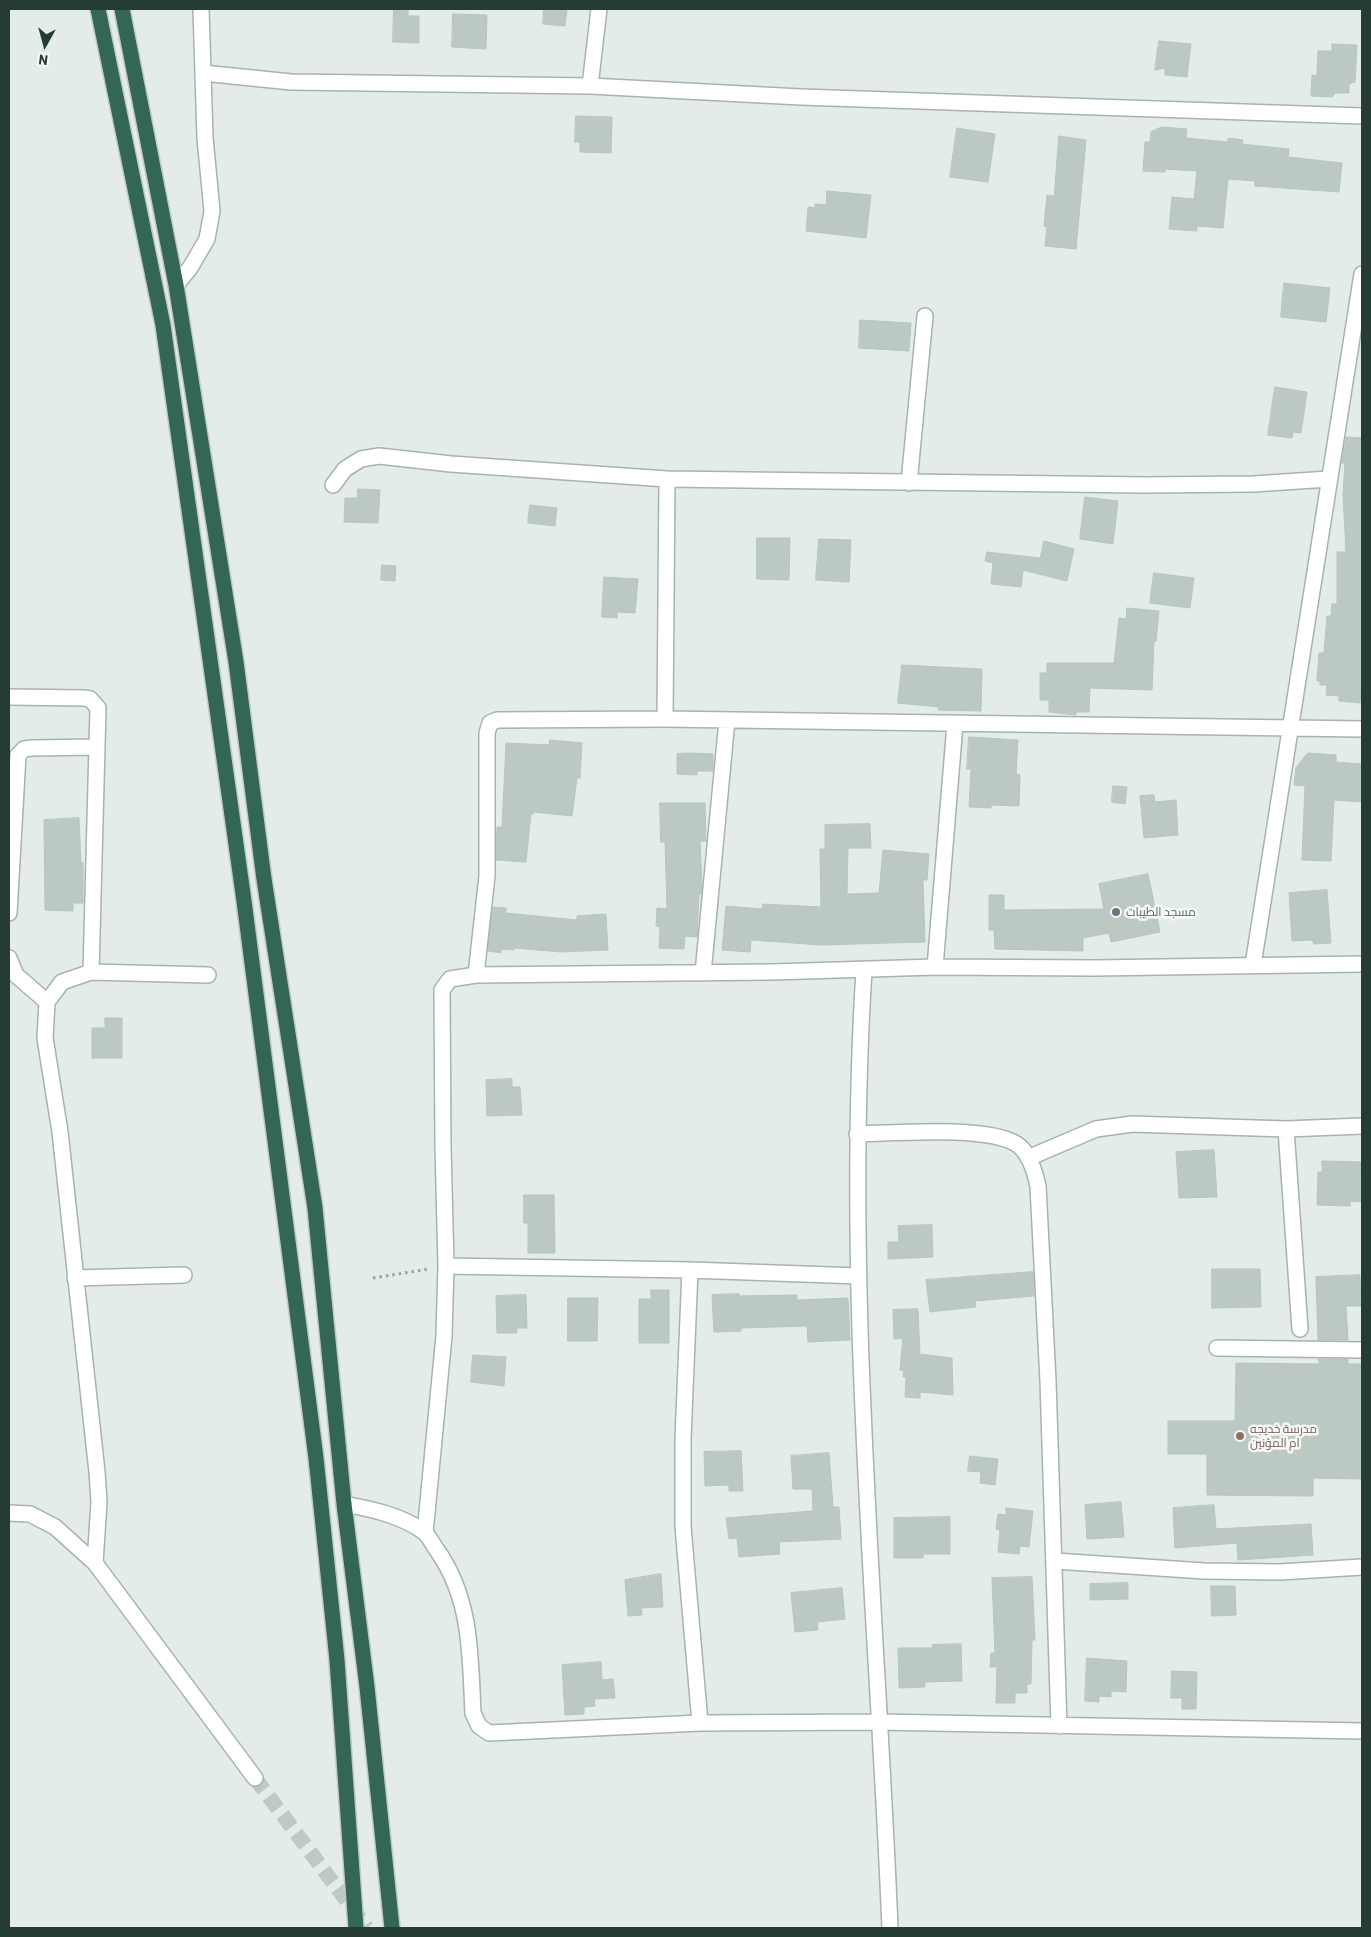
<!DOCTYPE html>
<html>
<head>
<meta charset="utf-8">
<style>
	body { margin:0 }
	#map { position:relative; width:1371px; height:1937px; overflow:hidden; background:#e3ece7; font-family:Barlow,sans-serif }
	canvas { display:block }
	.frame { position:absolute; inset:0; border:10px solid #243c33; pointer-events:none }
	.north { position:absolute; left:20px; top:20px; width:50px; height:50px; -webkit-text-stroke:4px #f4f9f6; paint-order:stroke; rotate:187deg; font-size:14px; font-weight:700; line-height:20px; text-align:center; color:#243c33 }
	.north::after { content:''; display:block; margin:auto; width:18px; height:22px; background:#243c33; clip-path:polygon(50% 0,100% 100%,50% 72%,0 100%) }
</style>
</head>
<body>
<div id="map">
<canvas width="1371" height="1937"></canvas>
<div class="frame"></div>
<div class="north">N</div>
</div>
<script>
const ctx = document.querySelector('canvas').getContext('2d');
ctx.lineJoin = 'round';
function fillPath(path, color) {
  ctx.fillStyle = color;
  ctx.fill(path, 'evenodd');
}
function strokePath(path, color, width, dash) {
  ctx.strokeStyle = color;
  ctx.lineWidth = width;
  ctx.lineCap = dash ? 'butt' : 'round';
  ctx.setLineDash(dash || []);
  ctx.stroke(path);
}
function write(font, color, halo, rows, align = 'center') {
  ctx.font = font + ' Barlow,Cairo,sans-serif';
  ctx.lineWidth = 5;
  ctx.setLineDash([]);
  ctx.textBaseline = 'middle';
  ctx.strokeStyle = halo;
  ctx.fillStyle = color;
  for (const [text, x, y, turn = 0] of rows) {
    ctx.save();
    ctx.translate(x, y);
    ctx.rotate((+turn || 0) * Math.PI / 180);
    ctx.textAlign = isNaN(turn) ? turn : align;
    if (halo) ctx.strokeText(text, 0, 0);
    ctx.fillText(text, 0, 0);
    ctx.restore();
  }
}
const building = new Path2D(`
	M394,9H408V16H419V43L393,42Z
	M544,9H567L565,26L543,24Z
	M453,14L487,15L486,49L452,47Z
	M1159,41L1191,44L1187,77L1165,75V68L1155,70Z
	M1332,44L1357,45L1355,82L1349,84V93H1335L1332,97L1311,96L1312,75L1317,76L1318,51H1332Z
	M576,116L612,117L611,153L580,152V142H575Z
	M1162,127L1187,129L1186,138L1228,142V138L1243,140L1242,144L1289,149L1288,157L1342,163L1339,192L1255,186V181L1228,179L1223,228L1197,226V231L1169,229L1172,197L1194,199L1197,171L1165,169V172L1143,171L1145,142H1150L1151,132Z
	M957,128L995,134L988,182L950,177Z
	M1059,136L1086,140L1076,249L1045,246L1047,227L1044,226L1047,195L1054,196Z
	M827,191L871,195L866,238L806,231L808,207L815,208V204L826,205Z
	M1284,283L1330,288L1326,322L1281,317Z
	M860,320L911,323L909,351L859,348Z
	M1275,387L1307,392L1301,433L1293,432L1292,438L1268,435Z
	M1346,437L1362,438V681L1360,703L1339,701V696L1326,695L1327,685H1320V681H1317L1319,653H1324L1327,616H1331L1332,604H1337V552H1346L1343,494L1345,463H1342Z
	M358,489L380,490L378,523L344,522L345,498H357Z
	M1085,497L1118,501L1113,544L1080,539Z
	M530,505L557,508L555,526L528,523Z
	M757,538H790L789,580L757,579Z
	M819,539L851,540L849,582L816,580Z
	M1044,541L1074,549L1067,581L1023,570L1021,587L991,584L993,563L985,561L987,552L1040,558Z
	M382,565L396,566L395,581L381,580Z
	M1154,573L1194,578L1190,608L1150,603Z
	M604,577L638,579L635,613L617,612V618L602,617Z
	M1127,608L1159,611L1156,641H1154L1152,690L1090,688L1089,712H1076V715L1049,712V700H1040V673H1047V663H1114L1119,618L1126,619Z
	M902,665L982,669L981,711L938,710L939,707L898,703Z
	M969,737L1018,740L1016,774L1020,775L1019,806L991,805V808L969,807L971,769H967Z
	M550,740L582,743L580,778H577L572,816L534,812L533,814H531L526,862L496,860L497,827H502L506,743L549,745Z
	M688,753L713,754V771H697V775L677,774V754Z
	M1308,753L1336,755V762L1362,764V802L1334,800L1331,861L1302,860L1305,786L1294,785L1296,768Z
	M1113,786L1127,787L1125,804L1112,802Z
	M1154,795L1155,802L1176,800L1178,835L1144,838L1140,796Z
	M660,803H705L706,841H700L702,886L701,894H699L697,937L685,936L684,949L659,948L660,927L656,926L657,908L667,909L665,842H661Z
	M79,818L81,863H83V903H73V911L45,910L44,820Z
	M870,824L871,848H848L847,894L879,893L883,850L929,854L927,880H923L925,942L821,945L751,940L750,952L722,950L726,906L762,909L763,904L821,907L820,849H825V825Z
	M1148,874L1160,932L1111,942L1109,933L1083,938V951L995,949L994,930H989V895H1004V910L1104,909L1099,884Z
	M1327,890L1331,943L1314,944L1312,940L1292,941L1289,893Z
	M493,907L506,908V913L577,920V916L606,914L608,950L561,952L514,948V950L501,949V953L488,951Z
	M105,1018H122V1058H92V1028H105Z
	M512,1079V1087H520L522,1115L487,1116L486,1080Z
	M1214,1150L1217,1197L1179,1198L1176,1152Z
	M1322,1161L1361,1162L1362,1202L1350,1201V1206L1317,1205L1318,1172H1322Z
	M524,1195H554L555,1253H528V1223H524Z
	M932,1225L933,1257L888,1259V1242H899L898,1226Z
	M1212,1269H1260L1261,1307L1212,1308Z
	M1033,1272L1034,1296L975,1301L976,1307L930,1312L926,1280Z
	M1360,1275L1361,1306H1346L1348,1340H1318L1316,1277Z
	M651,1290H669V1343H639V1299H651Z
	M739,1294V1296L797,1295V1300L848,1298L850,1340L808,1342L807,1326L741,1328V1331L714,1332L712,1295Z
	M526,1295L527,1328H517V1333H497L496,1296Z
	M568,1298H598L597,1341H568Z
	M918,1309L920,1354L952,1358L953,1395L920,1392V1398L905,1397L906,1377H903L904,1371L900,1370L903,1338L894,1339L893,1310Z
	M473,1355L506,1357L504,1386L471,1382Z
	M1319,1359H1348V1364H1362V1479L1313,1478V1496L1207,1495V1454H1168V1421H1235L1236,1363L1319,1364Z
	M741,1451L743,1491H729V1485L705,1486L704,1452Z
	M829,1453L833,1507H839L841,1539L779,1542L780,1554L739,1557L737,1538L729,1539L726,1518L813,1511L812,1489H793L791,1456Z
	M970,1456L998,1459L995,1485L980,1483L981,1472L968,1471Z
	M1121,1502L1124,1537L1087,1539L1085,1505Z
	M1214,1505L1216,1529L1311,1524L1313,1555L1238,1560L1237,1543L1175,1548L1173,1508Z
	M1006,1508L1033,1511L1029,1547L1020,1546L1019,1554L998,1552L1000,1530L996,1529L998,1514L1006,1515Z
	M950,1517V1554H923V1558H894V1518Z
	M661,1574L663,1607L641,1608L642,1615L628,1616L625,1580Z
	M1032,1577L1035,1640H1032L1031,1684H1027V1693H1015V1703H996L997,1667H990L991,1653H995L992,1578Z
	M1128,1583V1599L1090,1600V1584Z
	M1211,1586H1235L1236,1615L1212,1616Z
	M842,1588L845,1619L817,1622L818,1630L795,1632L791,1593Z
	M961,1644L962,1681L925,1682V1687L899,1688L898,1648H933L932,1645Z
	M1087,1658L1127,1661L1126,1692L1111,1691V1697L1099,1696V1702L1085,1701Z
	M601,1662L602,1680L613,1679L615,1698L594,1699L595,1706L584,1707V1714L565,1715L562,1665Z
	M1172,1671L1197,1672L1196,1709H1182V1698H1171Z`);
const minorTunnel = new Path2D(`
	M255,1778L367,1928`);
const path = new Path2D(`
	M373,1278L429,1269`);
const minor = new Path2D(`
	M203,73L291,82L590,86L801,97L1362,116
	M590,86L599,9
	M176,285L190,268L207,239L212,211L205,138L201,9
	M909,483L925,316
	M333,485L345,469L361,459L379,456L451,464L667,479L1144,485L1253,484L1329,479
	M9,697L84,698L90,699L98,708L91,972
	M665,719L667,479
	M9,913L18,755L24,749L32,748L96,747
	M9,958L16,975L47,1002
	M1253,965L1362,274
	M935,967L955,724
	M864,970C844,1290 877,1609 890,1928
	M703,973L727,720
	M476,975L487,876V733L490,723L497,720L665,719L1362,729
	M1286,1129L1300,1329
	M857,1134C894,1133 990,1125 1018,1145C1030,1154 1035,1172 1038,1186L1048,1381L1059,1726
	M1028,1158L1096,1129L1132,1124L1286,1129L1362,1126
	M446,1266L690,1270L859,1276
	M690,1270L683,1438V1527L700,1723
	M75,1278L184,1275
	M1217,1348L1362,1350
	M344,1504C371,1509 401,1515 424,1532C429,1536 433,1545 437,1550C472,1600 470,1655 473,1713L479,1726L489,1733L700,1723L880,1722L1362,1731
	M9,1513L30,1514L55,1527L95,1563L255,1778
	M425,1533L444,1336L446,1266L443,1147L442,990L450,979L476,975L772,972L935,967L1095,968L1362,964
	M1055,1561L1204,1571L1280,1572L1362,1567
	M95,1563L99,1502L97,1472L60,1132L45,1038L47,1002L62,982L91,972L208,975`);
const highway = new Path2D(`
	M98,9L163,325L244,901L316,1458L337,1660L356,1928
	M122,9L176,285L236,662L264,879L315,1208L344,1504L367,1687L392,1928`);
const markers = [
	[1116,912,5,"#6b7280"],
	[1240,1436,5,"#8d6e63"]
];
const worshipNames = [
	["مسجد الطيبات",1126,912]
];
const educationNames = [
	["مدرسة خديجه",1250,1429],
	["ام المؤنين",1250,1443]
];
fillPath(building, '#bcc9c3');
strokePath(building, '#b6c5bd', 1);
strokePath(minorTunnel, '#bdc9c3', 15, [15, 8]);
strokePath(minor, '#a6b4ad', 18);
strokePath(highway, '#c2c8c6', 18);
strokePath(path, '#86ad9d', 3, [2.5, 4]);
strokePath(minor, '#fff', 15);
strokePath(highway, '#336656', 15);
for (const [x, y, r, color] of markers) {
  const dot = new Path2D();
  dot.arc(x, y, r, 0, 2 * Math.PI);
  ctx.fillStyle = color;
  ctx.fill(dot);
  strokePath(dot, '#f4f9f6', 2);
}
write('12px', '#5b616d', '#f4f9f6', worshipNames, 'left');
write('12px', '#785e54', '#f4f9f6', educationNames, 'left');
</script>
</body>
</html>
